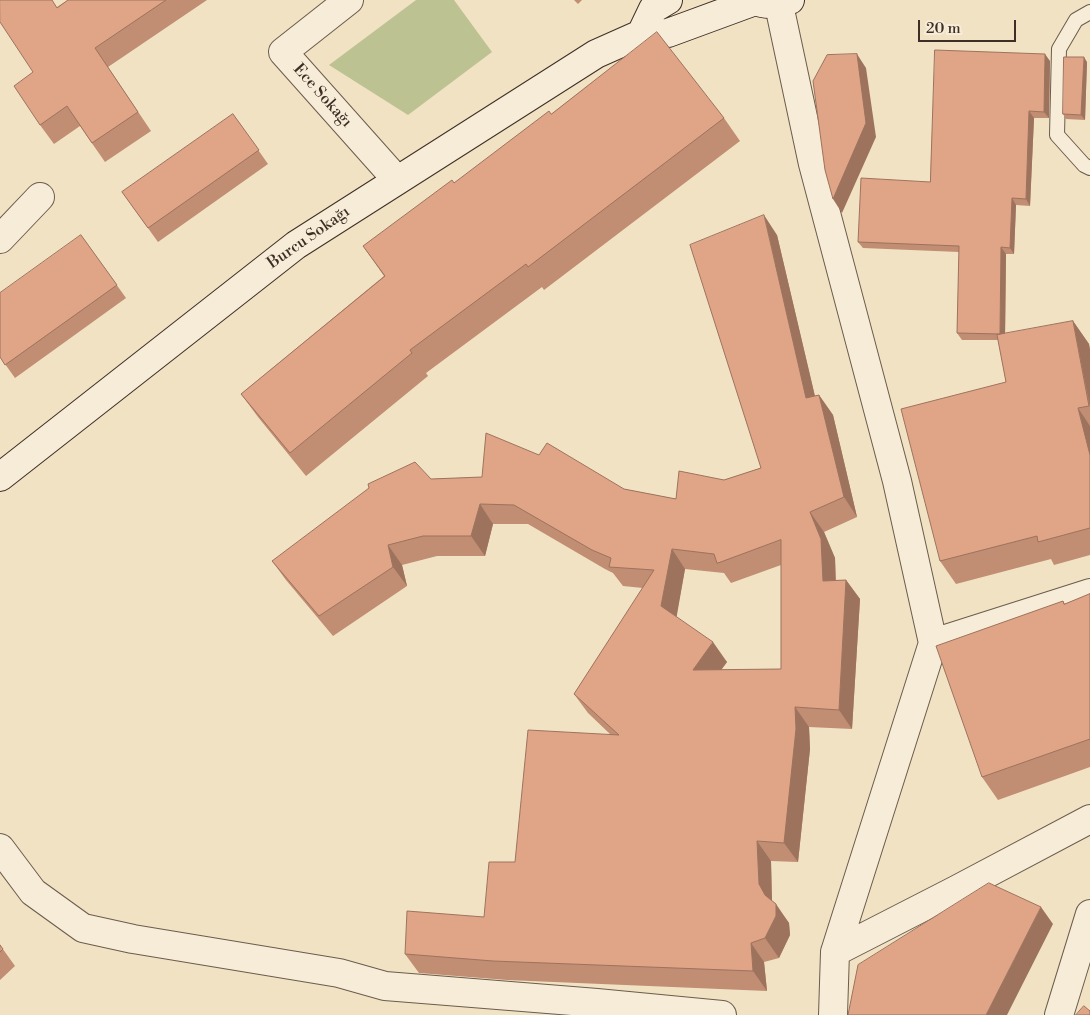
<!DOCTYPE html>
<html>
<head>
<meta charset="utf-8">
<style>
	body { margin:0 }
	#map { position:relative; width:1090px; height:1015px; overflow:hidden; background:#f1e2c3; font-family:"Libre Bodoni",serif }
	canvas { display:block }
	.scale { position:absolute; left:918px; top:20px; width:98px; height:22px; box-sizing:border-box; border:2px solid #3e2f26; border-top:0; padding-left:6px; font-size:15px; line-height:18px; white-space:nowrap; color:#3e2f26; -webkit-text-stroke:4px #f6ecd8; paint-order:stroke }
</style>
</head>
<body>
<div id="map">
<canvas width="1090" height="1015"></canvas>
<div class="scale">20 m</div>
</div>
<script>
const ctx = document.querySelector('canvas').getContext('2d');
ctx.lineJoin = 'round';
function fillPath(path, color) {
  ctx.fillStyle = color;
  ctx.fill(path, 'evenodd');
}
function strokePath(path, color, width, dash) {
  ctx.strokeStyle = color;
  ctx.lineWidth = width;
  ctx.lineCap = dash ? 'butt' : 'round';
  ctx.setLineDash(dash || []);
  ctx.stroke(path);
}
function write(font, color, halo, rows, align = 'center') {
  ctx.font = font + ' "Libre Bodoni",serif';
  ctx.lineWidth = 5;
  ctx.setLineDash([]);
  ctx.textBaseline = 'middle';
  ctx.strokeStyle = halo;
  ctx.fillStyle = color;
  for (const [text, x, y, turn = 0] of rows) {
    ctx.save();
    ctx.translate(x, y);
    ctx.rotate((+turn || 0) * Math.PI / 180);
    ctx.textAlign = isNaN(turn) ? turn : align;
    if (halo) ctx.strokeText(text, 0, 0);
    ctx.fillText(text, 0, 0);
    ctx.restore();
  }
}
const green = new Path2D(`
	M416,0H454L492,52L408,115L329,65Z`);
const service = new Path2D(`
	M1090,12L1076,20L1059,49L1057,135L1084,165L1090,168`);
const minor = new Path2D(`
	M349,0L283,52L397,180
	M779,5L813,164L897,481L933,643L1090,593
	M0,239L40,197
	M933,643L835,952L956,890L1090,819
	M0,848L33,892L83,928L133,939L339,973L385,986L597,1003L722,1015
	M833,1015L835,952
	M1059,1015L1090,914`);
const secondary = new Path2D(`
	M753,0C766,6 777,5 790,0
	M641,34L653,9L668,0
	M0,477L296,245L596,54L641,34L668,33L755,1`);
const wall = new Path2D(`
	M68,0H207L108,67L151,131L105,162L80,126L54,144L40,125L33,72L57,7Z
	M574,0H582L578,4Z
	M1050,61L1049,118H1034L1030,206L1016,205L1014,254H1006L1005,334L1073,321L1089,344L1090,350V555L1054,565L1051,559L956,584L940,561L1006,382L998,340H962L957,333L959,252L863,248L858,242L930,182Z
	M1087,62L1085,120L1066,119L1063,114Z
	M233,114L268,164L158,242L122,192Z
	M551,114L724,118L740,141L544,290L542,287L426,373L428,376L306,476L258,417L241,394L384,276L363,246L454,183Z
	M81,235L126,298L15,378L0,357Z
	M777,235L815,396L819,395L833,415L857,517L824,532L835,558L836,580H846L860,599L852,729L809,727L810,749L798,862L771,861L772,901L789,923L790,935L779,958L764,962L767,991L507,980L419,973L405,954L484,917L515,862L610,734L588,713L574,694L643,588L623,586L613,573L605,569L528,524H493L485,556H437L402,565L407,586L333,636L286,580L272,561L431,479L482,477L539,455L624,489L676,499L724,480L761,468ZM781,565V669L721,670L727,662L676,617L685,569L724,573L731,583Z
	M1090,594V767L998,800L982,777L1063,601L1065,604Z
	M0,945L15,966L0,980Z`);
const shadedWall = new Path2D(`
	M857,54L866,68L876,137L842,213L833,199Z
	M1045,54L1050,61L1049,118L1044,112Z
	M1084,57L1087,62L1085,120L1081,115Z
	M1029,111L1034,118L1030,206L1026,199Z
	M1012,198L1016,205L1014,254L1010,248Z
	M764,215L777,235L820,418L806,398Z
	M1001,247L1006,254L1005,340L1000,334Z
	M1073,321L1089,344L1090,350V407Z
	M819,395L833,415L857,517L844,497Z
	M1078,408L1090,426V455Z
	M480,504L493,524L485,556L471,536Z
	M810,512L824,532L835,558L836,601L823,581Z
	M388,545L402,565L407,586L393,567Z
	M672,549L685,569L675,626L661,606Z
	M846,580L860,599L852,729L839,710Z
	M713,642L727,662L707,689L693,670Z
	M795,707L809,727L810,749L798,862L784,843Z
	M757,841L771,861L772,903L776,904L789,923L790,935L779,958L765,938V895L759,884Z
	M1041,907L1053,924L1007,1015H986Z
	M751,943L764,962L767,991L753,971Z`);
const building = new Path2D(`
	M0,0H52L57,8L68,0H166L95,48L138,112L92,143L67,106L40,125L14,86L33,72L0,22Z
	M657,32L724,118L528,267L526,264L410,350L412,353L290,453L241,394L385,276L363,246L452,180L454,183L549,111L551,114Z
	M935,50L1045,54L1044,112L1029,111L1026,199L1012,198L1010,248L1001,247L1000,334L957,333L959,246L858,242L861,178L930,182Z
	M857,54L866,123L833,199L825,170L813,81L827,55Z
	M1064,57H1084L1081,115L1063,114Z
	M233,114L259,150L148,228L122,192Z
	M764,215L806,398L819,395L844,497L810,512L821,539L823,581L846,580L839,710L795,707L796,729L784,843L757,841L759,884L765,895L776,904V916L765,938L751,943L753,971L493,961L405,954L407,911L484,917L489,862H515L528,730L619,735L574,694L654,570L609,567L611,558L592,550L514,505L480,504L471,536H423L388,545L393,567L319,616L272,561L369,488L368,484L415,462L431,479L482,477L486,433L539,455L547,443L624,489L676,499L679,471L724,480L761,468L690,245ZM781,540V669L693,670L713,642L661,606L672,549L714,554L717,563Z
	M81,235L117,285L5,365L0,357V293Z
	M1073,321L1089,406L1078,408L1090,455V528L1038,542L1037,536L940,561L901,409L1006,382L997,335Z
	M1090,594V739L982,777L936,646L1063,601L1064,604Z
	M989,883L1041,907L986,1015H848L858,965Z
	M0,945L3,949L0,952Z
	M1084,1006L1090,1011V1015H1076Z`);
const streetNames = [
	["Ece Sokağı",322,96,48],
	["Burcu Sokağı",309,238,-35]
];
fillPath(green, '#bdc292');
strokePath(service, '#6b5c4d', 16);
strokePath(minor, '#6b5c4d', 30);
strokePath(secondary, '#3e2f26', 30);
strokePath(service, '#f6ecd8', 14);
strokePath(minor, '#f6ecd8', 28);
strokePath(secondary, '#f6ecd8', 28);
fillPath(wall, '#c18d73');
fillPath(shadedWall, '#9d735e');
fillPath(building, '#e0a486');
strokePath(building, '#9d735e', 1);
write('16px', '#3e2f26', '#f6ecd8', streetNames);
</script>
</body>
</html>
